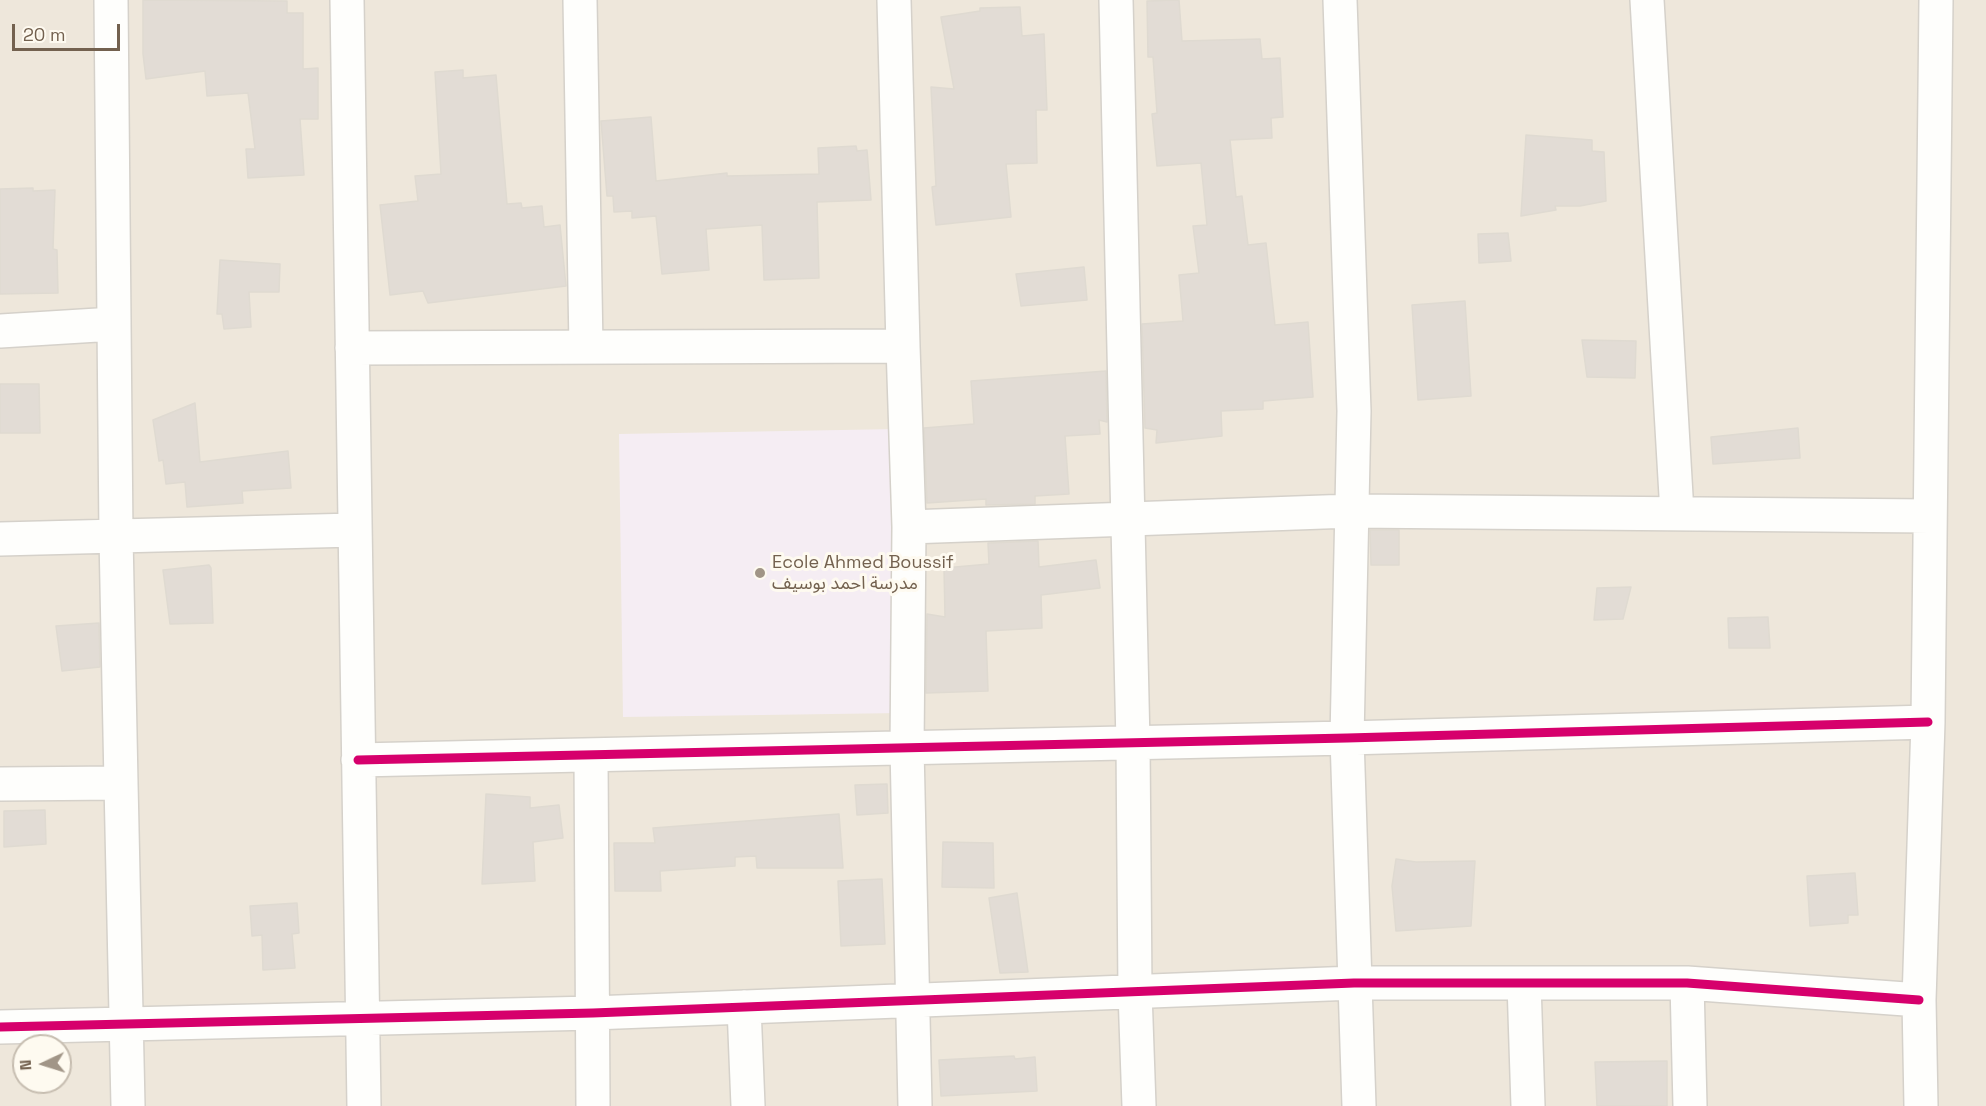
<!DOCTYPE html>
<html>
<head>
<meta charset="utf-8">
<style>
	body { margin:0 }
	#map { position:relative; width:1986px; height:1106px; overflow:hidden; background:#f7f5ee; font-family:"Space Grotesk",sans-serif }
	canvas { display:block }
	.north { position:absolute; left:12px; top:1034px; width:60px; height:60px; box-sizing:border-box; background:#fefaf0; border:2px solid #c6bdb0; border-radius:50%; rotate:266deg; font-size:16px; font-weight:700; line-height:24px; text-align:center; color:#73614f }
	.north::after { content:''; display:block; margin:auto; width:21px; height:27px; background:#a19587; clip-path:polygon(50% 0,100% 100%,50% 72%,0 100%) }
	.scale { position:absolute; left:12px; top:24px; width:108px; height:27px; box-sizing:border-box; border:3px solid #73614f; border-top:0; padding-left:8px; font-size:18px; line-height:21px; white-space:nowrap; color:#73614f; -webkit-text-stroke:4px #fefaf0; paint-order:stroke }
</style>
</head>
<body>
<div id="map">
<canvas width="1986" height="1106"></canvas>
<div class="north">N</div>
<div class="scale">20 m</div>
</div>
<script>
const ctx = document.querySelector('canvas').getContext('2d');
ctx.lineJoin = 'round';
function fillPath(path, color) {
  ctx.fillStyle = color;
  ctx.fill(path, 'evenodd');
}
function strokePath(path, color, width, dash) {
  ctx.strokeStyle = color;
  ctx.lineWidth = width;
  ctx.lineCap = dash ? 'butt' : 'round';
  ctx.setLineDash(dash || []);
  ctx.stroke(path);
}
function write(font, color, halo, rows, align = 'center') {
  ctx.font = font + ' "Space Grotesk","Noto Sans Arabic",sans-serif';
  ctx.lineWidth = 6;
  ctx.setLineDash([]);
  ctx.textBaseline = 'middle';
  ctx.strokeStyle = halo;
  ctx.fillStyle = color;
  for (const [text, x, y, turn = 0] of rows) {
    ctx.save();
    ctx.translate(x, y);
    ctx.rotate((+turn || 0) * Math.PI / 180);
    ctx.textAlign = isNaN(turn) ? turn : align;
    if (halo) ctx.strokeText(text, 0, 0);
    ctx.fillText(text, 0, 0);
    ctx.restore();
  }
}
const residential = new Path2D(`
	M0,0H1986V1106H0ZM24,1046H60V1082H24Z`);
const education = new Path2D(`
	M897,429L901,713L623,717L619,434Z`);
const building = new Path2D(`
	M143,0L287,1V13H303V69L318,68V119H300L304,175L248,178L246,149H255L248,93L207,96L205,71L146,79L143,54Z
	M1179,0L1182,41L1260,39L1262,59L1280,58L1283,117L1271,118L1272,138L1230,140L1236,197L1242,196L1248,245L1266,243L1275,325L1308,322L1313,397L1263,401V409L1221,411L1222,436L1156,443L1157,430L1145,428L1142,324L1183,321L1179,275L1199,273L1193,226L1207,225L1201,163L1157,166L1152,114L1157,113L1153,57H1148L1147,1Z
	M1020,7L1022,36L1044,34L1047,110H1036L1037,163L1006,164L1011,217L936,225L932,187L936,186L931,87L954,89L941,17L980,11V8Z
	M463,70V78L496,75L507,204L521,203L522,208L542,206L544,227L560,225L566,286L428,303L423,291L390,295L380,205L418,201L415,176L441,174L435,72Z
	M651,117L656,181L727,173V176L819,174L818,148L856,146L857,151L867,150L871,200L817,202L819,278L764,280L762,225L706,229L709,270L662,274L656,216L632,218V211L614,212L613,196H607L601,121Z
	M1526,135L1592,140V151L1604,152L1606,201L1580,206H1555L1556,210L1521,216Z
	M33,188V191L55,190L53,249L57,250L58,293L0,294V189Z
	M1508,233L1511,261L1479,263L1478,234Z
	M220,260L280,264L279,292H249L251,327L224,329L222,314H217Z
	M1084,267L1087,300L1021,306L1016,274Z
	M1465,301L1471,396L1418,400L1412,305Z
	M1582,340L1636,341L1635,378L1587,377Z
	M1106,371L1107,422L1099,420L1100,434L1065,436L1069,494L1035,496V504L986,505V499L927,503L924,428L974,424L971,381Z
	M0,384H39L40,433H0Z
	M195,403L200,462L288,451L291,488L242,491L243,503L187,507L185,482L166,484L163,460L159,461L153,420Z
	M1798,428L1800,458L1713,464L1711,437Z
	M1370,530H1399V565H1371Z
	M1038,541L1039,567L1096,560L1100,588L1041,595L1042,628L986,631L988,691L926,693L927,614L945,617L944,568L989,564L988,543Z
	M209,565L211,568L213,623L170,624L163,570Z
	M1631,587L1623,619L1594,620L1597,588Z
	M1768,617L1770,648H1729L1728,618Z
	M99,623L100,667L62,671L56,626Z
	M887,784L888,813L857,815L855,785Z
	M486,794L530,797V808L559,805L563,838L533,842L535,881L482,884Z
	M45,810L46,844L4,847V811Z
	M839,814L843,868H757L756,856L735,857V866L660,871L661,891H615L614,843H655L653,828Z
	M943,842L993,843L994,888L942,887Z
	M1396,859L1416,862L1475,861L1471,926L1396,931L1392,886Z
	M1855,873L1858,915H1848V923L1810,926L1807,876Z
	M882,879L885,944L841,946L838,881Z
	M1017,893L1028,972L1000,973L989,898Z
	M297,903L299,933L292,934L295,968L263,970L262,935L252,936L250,906Z
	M1014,1056L1015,1059L1035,1057L1037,1091L941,1096L939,1060Z
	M1667,1061V1106H1597L1595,1062Z`);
const minor = new Path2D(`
	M111,0L116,536L121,783
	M347,0L364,1106
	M580,0L586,347
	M1116,0L1133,743L1135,992L1139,1106
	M1340,0L1354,411L1347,738L1359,1106
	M1647,0L1677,513
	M0,331L114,324
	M903,346L909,527L907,748L915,1106
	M352,348L903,346L894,0
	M909,527L1351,511L1930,516
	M0,539L355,530
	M591,755L593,1106
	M358,760L1347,738L1928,722
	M0,784L121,783L128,1106
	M1524,983L1528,1106
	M1687,983L1690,1106
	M744,1007L748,1106
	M0,1027L593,1013L1354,983H1687L1919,1000
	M1921,1106L1919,1000L1928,722L1936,0`);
const cycleway = new Path2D(`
	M358,760L1347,738L1928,722
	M0,1027L593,1013L1354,983H1687L1919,1000`);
const markers = [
	[760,573,6,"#a19587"]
];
const poiNames = [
	["Ecole Ahmed Boussif",772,563],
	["مدرسة احمد بوسيف",772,584]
];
fillPath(residential, '#eee7db');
fillPath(education, '#f5edf3');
fillPath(building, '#e2dcd5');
strokePath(building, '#dfdad1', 1.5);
strokePath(minor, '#d5d1ca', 36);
strokePath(minor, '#fefefc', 33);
strokePath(cycleway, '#d6006c', 9);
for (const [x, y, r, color] of markers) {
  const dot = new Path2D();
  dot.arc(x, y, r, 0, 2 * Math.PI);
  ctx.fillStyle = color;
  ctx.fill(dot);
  strokePath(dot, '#fefaf0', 2);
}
write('18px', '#73614f', '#fefaf0', poiNames, 'left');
</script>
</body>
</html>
